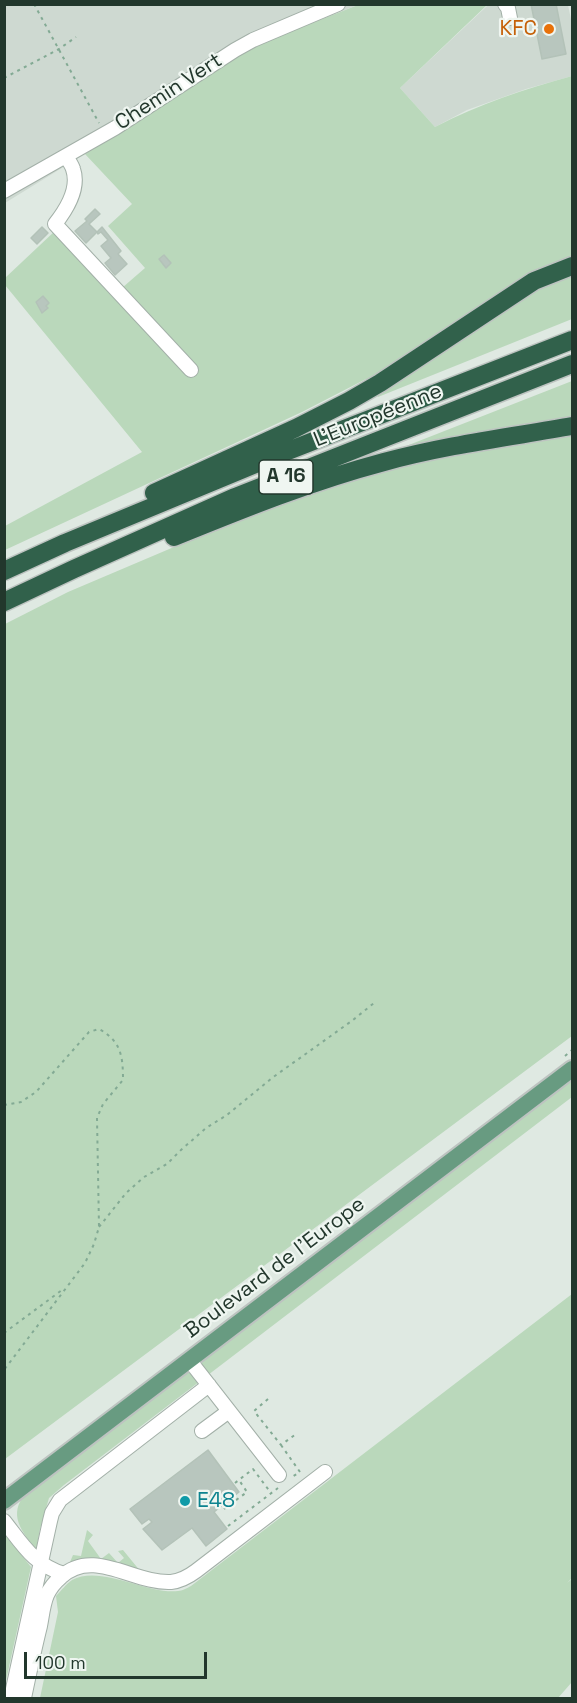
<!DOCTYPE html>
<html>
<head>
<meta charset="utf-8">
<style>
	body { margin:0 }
	#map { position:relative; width:577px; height:1703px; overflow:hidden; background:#dfe9e2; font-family:"Space Grotesk",sans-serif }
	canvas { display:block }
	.frame { position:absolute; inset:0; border:6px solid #22372c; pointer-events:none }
	.scale { position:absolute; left:24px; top:1652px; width:183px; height:27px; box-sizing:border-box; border:3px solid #22372c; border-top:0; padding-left:8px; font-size:18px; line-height:21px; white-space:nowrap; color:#22372c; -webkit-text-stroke:4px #eff6f1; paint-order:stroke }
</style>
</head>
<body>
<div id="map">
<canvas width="577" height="1703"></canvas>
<div class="frame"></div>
<div class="scale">100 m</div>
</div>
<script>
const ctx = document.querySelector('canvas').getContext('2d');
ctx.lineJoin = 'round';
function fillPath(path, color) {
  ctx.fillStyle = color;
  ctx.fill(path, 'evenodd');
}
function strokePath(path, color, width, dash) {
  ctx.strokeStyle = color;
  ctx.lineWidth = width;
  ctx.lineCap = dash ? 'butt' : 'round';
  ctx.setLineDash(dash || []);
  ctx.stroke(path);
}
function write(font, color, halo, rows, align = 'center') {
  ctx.font = font + ' "Space Grotesk",sans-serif';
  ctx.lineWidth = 4.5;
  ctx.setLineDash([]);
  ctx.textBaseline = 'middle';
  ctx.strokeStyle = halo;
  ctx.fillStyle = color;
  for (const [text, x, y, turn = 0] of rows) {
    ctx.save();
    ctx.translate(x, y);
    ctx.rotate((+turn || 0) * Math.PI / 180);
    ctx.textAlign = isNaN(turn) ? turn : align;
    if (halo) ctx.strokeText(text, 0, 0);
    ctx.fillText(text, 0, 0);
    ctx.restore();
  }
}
const built = new Path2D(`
	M5,5H358L339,12L130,126L5,203Z
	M486,5H568L572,24V76L526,89L467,110L435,127L400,88L487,6Z`);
const green = new Path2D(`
	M486,4L487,5L400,88L435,127C479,104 525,89 572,76V319L378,397L366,379L302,412L5,550V526L142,452L5,285V278L56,230L115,294L145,268L108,226L132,204L85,154L232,59L269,40L358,5Z
	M572,381V420L373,459Z
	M572,433V1036L5,1459V624L68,592L287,499L425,459Z
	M572,1078V1097L64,1485L49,1498L40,1529L36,1550C22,1531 7,1515 26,1493Z
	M572,1294V1578L567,1583L572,1579V1682L558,1698H40L58,1612L56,1596C61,1591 66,1584 72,1580C100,1564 149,1595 178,1591C182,1591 187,1588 191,1586Z
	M87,1530L93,1535L88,1541L101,1559L109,1553L118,1563L124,1558L118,1551L123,1550L141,1572L91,1558L70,1562L73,1555L81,1556Z
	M5,1534L31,1567L5,1685Z`);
const building = new Path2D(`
	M531,4H556L566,54L542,59Z
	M95,209L100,214L89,224L97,232L86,243L75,231L87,221L85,219Z
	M42,227L48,233L37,244L31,238Z
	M102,227L121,251L118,254L127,264L115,275L105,263L111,258L101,246L108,240L101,232L98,234L97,232Z
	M164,255L171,263L166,268L159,259Z
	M43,296L49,303L46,306L48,308L42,313L36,302Z
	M208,1450L239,1492L214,1512L227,1529L206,1546L192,1528L162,1550L143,1529L152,1522L149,1519L142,1524L130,1509Z`);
const path = new Path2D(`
	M34,4L99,123
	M4,78L59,49L76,37
	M565,1056L572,1050
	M4,1105L21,1102L36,1092L89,1032L99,1029C121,1041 123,1056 123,1080L103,1104L97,1118L99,1227L94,1244L85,1263L4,1370
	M99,1227L126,1193L144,1177L167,1164L181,1150L206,1128L227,1115L272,1078L353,1020L374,1003
	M4,1333L62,1290
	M268,1399L254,1411L281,1445L296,1434
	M281,1445L300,1472L292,1477
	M235,1483L253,1469L271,1493
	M224,1509L247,1492L239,1480
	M228,1526L278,1488`);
const minor = new Path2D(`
	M505,4L508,8L510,18
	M66,156C68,160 72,165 73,169C80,189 66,210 55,224L191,370
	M4,191L115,128L235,50L253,40L338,4
	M190,1361L279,1475
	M202,1431L229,1411
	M4,1521C23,1545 34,1565 64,1574
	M11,1698L50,1521L52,1513L60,1500L209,1385
	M24,1698C29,1674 34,1650 40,1626C42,1616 43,1604 47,1595C50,1588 55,1582 61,1577C93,1547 134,1584 171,1582C180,1581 188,1577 196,1571L325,1472`);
const major = new Path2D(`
	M4,1501L572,1069`);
const highway = new Path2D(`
	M154,493L296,428L349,401L380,383L534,281L572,266
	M174,537C243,509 312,481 384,462C446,445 510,437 572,426
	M4,571L65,543L270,458L572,340
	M4,602L74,569L235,497L572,364`);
const markers = [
	[549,29,6,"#e8710a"],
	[185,1501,6,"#0f9aa8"]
];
const shields = [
	[286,477,54]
];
const shieldNames = [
	["A 16",286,477]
];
const foodNames = [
	["KFC",537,29]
];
const streetNames = [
	["Chemin Vert",169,92,-33],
	["L'Européenne",378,416,-22],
	["Boulevard de l'Europe",275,1268,-37]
];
const cultureNames = [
	["E48",197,1501]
];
fillPath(built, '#ced9d1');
fillPath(green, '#bad8bb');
fillPath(building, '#b8c6be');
strokePath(building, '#b3c2b8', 1.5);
strokePath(minor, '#a3b0a8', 16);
strokePath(major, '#bdc3c0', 20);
strokePath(highway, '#bdc3c0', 21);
strokePath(path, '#83aa94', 2, [3, 4.5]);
strokePath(minor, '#fff', 14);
strokePath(major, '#689b81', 16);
strokePath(highway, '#31614b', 18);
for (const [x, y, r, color] of markers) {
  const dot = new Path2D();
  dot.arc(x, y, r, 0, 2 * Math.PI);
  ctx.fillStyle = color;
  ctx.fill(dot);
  strokePath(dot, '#eff6f1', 2);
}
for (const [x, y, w] of shields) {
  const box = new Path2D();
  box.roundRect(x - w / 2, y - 17, w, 34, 4.5);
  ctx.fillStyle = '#eff6f1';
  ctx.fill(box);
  strokePath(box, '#22372c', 1.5);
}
write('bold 20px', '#22372c', null, shieldNames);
write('21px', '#c56008', '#eff6f1', foodNames, 'right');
write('21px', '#22372c', '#eff6f1', streetNames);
write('21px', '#0d838f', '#eff6f1', cultureNames, 'left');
</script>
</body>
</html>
